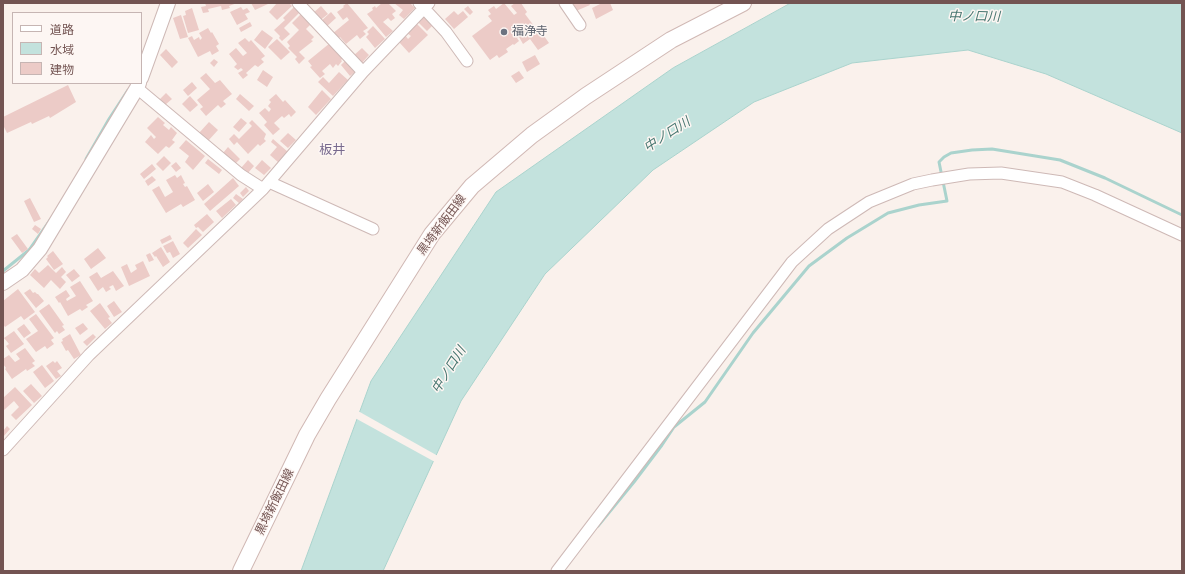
<!DOCTYPE html>
<html>
<head>
<meta charset="utf-8">
<style>
	body { margin:0 }
	#map { position:relative; width:1185px; height:574px; overflow:hidden; background:#faf1ec; font-family:"Fira Sans Condensed","Noto Sans JP",sans-serif }
	canvas { display:block }
	.frame { position:absolute; inset:0; border:4px solid #735452; pointer-events:none }
	.legend { position:absolute; left:12px; top:12px; width:130px; height:72px; box-sizing:border-box; background:#fdf6f3; border:1px solid #c6b5b3; margin:0; padding:5px 7px; list-style:none; font-size:12px; color:#735452 }
	.legend li { display:flex; align-items:center; gap:8px; height:20px }
	.legend b { width:20px; border:1px solid #c6b5b3 }
</style>
</head>
<body>
<div id="map">
<canvas width="1185" height="574"></canvas>
<div class="frame"></div>
<ul class="legend">
<li><b style="height:5px;background:#fff"></b>道路</li>
<li><b style="height:11px;background:#c3e2dd"></b>水域</li>
<li><b style="height:11px;background:#eccbc7"></b>建物</li>
</ul>
</div>
<script>
const ctx = document.querySelector('canvas').getContext('2d');
ctx.lineJoin = 'round';
function fillPath(path, color) {
  ctx.fillStyle = color;
  ctx.fill(path, 'evenodd');
}
function strokePath(path, color, width, dash) {
  ctx.strokeStyle = color;
  ctx.lineWidth = width;
  ctx.lineCap = dash ? 'butt' : 'round';
  ctx.setLineDash(dash || []);
  ctx.stroke(path);
}
function write(font, color, halo, rows, align = 'center') {
  ctx.font = font + ' "Fira Sans Condensed","Noto Sans JP",sans-serif';
  ctx.lineWidth = 3;
  ctx.setLineDash([]);
  ctx.textBaseline = 'middle';
  ctx.strokeStyle = halo;
  ctx.fillStyle = color;
  for (const [text, x, y, turn = 0] of rows) {
    ctx.save();
    ctx.translate(x, y);
    ctx.rotate((+turn || 0) * Math.PI / 180);
    ctx.textAlign = isNaN(turn) ? turn : align;
    if (halo) ctx.strokeText(text, 0, 0);
    ctx.fillText(text, 0, 0);
    ctx.restore();
  }
}
const water = new Path2D(`
	M791,3H1182V133L1046,74L968,50L852,63L754,102L653,170L545,274L461,401L383,571H301L371,381L496,192L673,68Z`);
const pier = new Path2D(`
	M358,411L438,456L435,462L355,418Z`);
const stream = new Path2D(`
	M86,159L109,119L128,90
	M3,271L29,250L50,220
	M598,526L634,482L662,445L674,427L705,402L753,333L809,266L847,238L888,213L919,205L947,201L939,162L944,157L951,153L972,150L992,149L1060,160L1105,178L1182,215`);
const building = new Path2D(`
	M205,3H237L229,6L230,8L222,10L221,6L208,9L209,12L203,13L201,7L206,6Z
	M251,3H267L268,4L255,10Z
	M277,3H289L292,6L277,20L269,12Z
	M347,3L368,28L363,31L366,34L360,39L357,35L346,44L340,37L337,40L332,34L349,20L347,17L343,20L337,12L344,7L343,6Z
	M382,3H388L396,11L392,14L395,18L391,21L388,18L383,22L393,31L386,37L367,14L373,10L372,8L375,6L376,8Z
	M394,3H410L415,8L404,19L399,15L403,10Z
	M504,3L514,15L517,13L511,6L515,3H521L527,12L525,14L537,30L539,29L549,43L538,50L530,39L523,44L519,37L517,38L519,41L514,45L513,44L506,49L508,52L499,58L497,55L490,60L472,36L492,21L488,16L491,14L488,10L494,6L496,9Z
	M573,3H589L590,5L576,11Z
	M602,3H610L613,10L596,19L592,8Z
	M321,6L328,14L318,22L312,14Z
	M468,6L473,12L470,15L464,9Z
	M241,7L243,10L247,8L250,12L245,14L248,19L237,25L230,12Z
	M294,7L300,12L284,28L290,34L282,41L279,38L280,36L274,30L285,20L283,18Z
	M192,8L199,30L188,33L183,16L186,15L185,11Z
	M454,11L458,15L463,11L468,17L454,29L445,19Z
	M331,12L336,18L325,28L320,22Z
	M301,14L310,25L306,29L314,37L311,40L313,41L299,52L305,58L299,64L295,59L297,57L288,48L290,46L287,42L299,30L292,23Z
	M181,15L188,37L180,39L173,18Z
	M424,16L433,25L427,31L418,22Z
	M250,22L252,26L241,32L239,28Z
	M417,24L428,35L409,53L399,42L405,35L408,39L411,36L407,33Z
	M373,26L385,39L375,48L366,37L369,34L367,32Z
	M208,28L211,33L212,32L219,44L216,46L219,51L212,55L210,51L198,57L188,38L192,36L194,40L199,37L200,40L202,38L199,33Z
	M262,30L273,38L265,49L254,40Z
	M245,38L249,42L251,40L265,56L261,59L264,62L258,67L255,65L246,73L248,75L243,79L238,73L243,70L241,68L238,70L234,67L237,64L229,54L236,48L243,56L247,53L238,43Z
	M277,39L290,52L281,60L268,47Z
	M330,43L343,58L341,60L342,61L338,66L336,64L333,68L330,64L322,71L325,74L320,78L310,67L312,66L308,61Z
	M362,48L369,55L361,64L353,56Z
	M166,49L178,62L172,68L160,55Z
	M535,55L540,64L527,72L522,62Z
	M214,59L218,62L214,67L210,63Z
	M345,61L355,72L350,76L341,65Z
	M263,70L273,77L267,87L257,80Z
	M519,71L524,78L516,83L511,76Z
	M339,72L348,80L333,96L318,82L323,77L329,83Z
	M206,73L215,83L220,80L232,94L223,101L226,104L221,108L218,105L206,116L200,109L203,107L197,100L210,89L200,78Z
	M192,82L197,88L188,96L183,90Z
	M68,85L76,102L50,118L49,116L32,124L31,122L7,133L3,125V117Z
	M322,90L331,99L316,115L308,107Z
	M166,93L172,99L165,105L160,99Z
	M240,94L254,106L249,111L236,99Z
	M276,94L283,102L285,100L296,112L291,117L289,114L284,118L282,116L274,123L280,129L273,135L264,125L267,122L259,113L265,108L269,112L271,109L268,106L271,102L269,100Z
	M190,96L198,105L190,112L182,104Z
	M158,117L165,123L163,125L169,130L171,127L177,133L172,140L175,142L169,148L166,146L158,154L145,142L151,135L154,139L156,137L147,128Z
	M241,118L247,123L239,132L233,127Z
	M252,120L266,134L264,139L266,141L260,146L258,144L248,154L237,142L234,145L229,139L234,134L239,139L252,126L249,123Z
	M209,122L218,130L208,141L199,133Z
	M288,133L296,140L288,148L280,141Z
	M273,139L288,152L279,163L270,155L277,147L271,142Z
	M186,140L205,156L193,170L185,162L189,156L179,148Z
	M228,147L240,159L235,164L223,153Z
	M164,156L171,163L163,171L156,164Z
	M208,159L222,170L219,174L205,163Z
	M248,160L254,166L248,173L241,168Z
	M262,160L271,168L264,175L255,168Z
	M176,162L181,168L176,172L171,166Z
	M152,164L156,169L144,179L140,174Z
	M175,175L177,178L181,175L185,183L183,184L185,187L187,186L195,200L183,207L181,204L166,213L152,190L159,186L165,197L173,192L166,180Z
	M152,176L156,180L148,186L145,181Z
	M233,178L239,186L210,211L204,204Z
	M208,184L214,192L203,201L197,193Z
	M246,187L249,191L243,197L240,193Z
	M236,194L243,199L239,203L233,198Z
	M30,198L41,219L34,222L24,201Z
	M231,199L236,205L222,218L216,211Z
	M207,214L214,222L203,232L198,227L196,228L194,225Z
	M35,225L41,229L38,234L32,229Z
	M196,229L202,235L188,248L183,243Z
	M17,234L28,249L22,253L11,238Z
	M170,235L172,239L162,244L160,240Z
	M173,241L180,254L173,258L170,252L167,253L163,246Z
	M161,247L170,262L163,267L156,256L155,257L152,253Z
	M98,248L106,258L91,269L84,259Z
	M53,251L63,264L54,270L46,259L48,257L47,256Z
	M150,253L154,260L149,262L146,255Z
	M143,261L150,276L129,286L121,267L127,264L131,273L137,269L135,265Z
	M48,265L56,273L62,267L66,272L61,277L66,282L60,289L51,280L44,288L30,275L35,269L39,273Z
	M74,269L80,276L72,282L66,275Z
	M113,271L124,286L116,291L113,285L109,287L111,289L106,292L103,287L98,291L89,277L97,272L101,278Z
	M80,281L93,301L86,305L88,307L82,311L80,309L68,316L60,302L59,303L55,297L66,290L70,296L66,299L67,301L76,296L70,287Z
	M18,289L35,312L24,320L21,316L5,327L3,324V301Z
	M30,289L33,293L35,292L37,294H38L44,301L36,308L24,293Z
	M114,301L122,312L114,317L107,306Z
	M100,303L110,317L108,318L112,323L105,329L90,311Z
	M49,304L64,325L62,326L65,330L59,334L57,331L55,333L39,311Z
	M36,314L54,338L51,340L54,344L47,349L45,346L36,352L26,339L38,331L29,319Z
	M83,323L88,329L80,335L75,328Z
	M24,324L31,333L24,338L17,329Z
	M14,331L24,344L11,353L6,346L9,344L4,338Z
	M70,334L81,355L74,359L68,350L66,351L61,342L63,341L62,339Z
	M93,334L96,337L87,346L83,342Z
	M25,348L35,361L32,363L35,366L27,371L26,369L12,379L5,369L6,368L3,364V359L9,355L15,362L20,359L16,354Z
	M53,361L55,363L57,361L62,368L57,371L61,376L56,379L46,366Z
	M42,365L54,381L45,388L33,372Z
	M31,384L42,396L34,403L23,391Z
	M15,387L32,405L16,420L11,415L19,407L14,401L4,410L3,409V398Z
	M7,426L10,429L3,437V431Z`);
const minor = new Path2D(`
	M298,3L363,72
	M419,3L446,32L467,61
	M565,3L580,25
	M137,88L241,175L263,189
	M269,182L373,229
	M3,450L89,355L263,189L363,72L429,3
	M557,571L792,262L828,229L869,202L913,184L932,180L969,174L1001,173L1062,182L1095,195L1182,235`);
const tertiary = new Path2D(`
	M141,78L168,3
	M3,283L22,270L40,249L137,88L139,83`);
const secondary = new Path2D(`
	M241,571L307,435L328,399L432,234L472,186L532,135L586,96L671,40L743,3`);
const markers = [
	[504,32,4,"#6b7280"]
];
const worshipNames = [
	["福浄寺",512,32]
];
const streetNames = [
	["黒埼新飯田線",442,225,-53],
	["黒埼新飯田線",275,502,-64]
];
const waterNames = [
	["中ノ口川",974,17,1],
	["中ノ口川",667,135,-33],
	["中ノ口川",449,370,-58]
];
const neighbourhoodNames = [
	["板井",332,150]
];
fillPath(water, '#c3e2dd');
strokePath(water, '#aad3cd', 1);
fillPath(pier, '#faf1ec');
strokePath(stream, '#aad3cd', 3);
fillPath(building, '#eccbc7');
strokePath(minor, '#ceb9b6', 13);
strokePath(tertiary, '#ceb9b6', 16);
strokePath(secondary, '#d0b8b4', 18);
strokePath(minor, '#fff', 11);
strokePath(tertiary, '#fff', 14);
strokePath(secondary, '#fff', 16);
for (const [x, y, r, color] of markers) {
  const dot = new Path2D();
  dot.arc(x, y, r, 0, 2 * Math.PI);
  ctx.fillStyle = color;
  ctx.fill(dot);
  strokePath(dot, '#fdf6f3', 1.5);
}
write('12px', '#5b616d', '#fdf6f3', worshipNames, 'left');
write('12px', '#735452', '#fdf6f3', streetNames);
write('italic 13px', '#477670', '#fdf6f3', waterNames);
write('13px', '#786a8e', '#fdf6f3', neighbourhoodNames);
</script>
</body>
</html>
